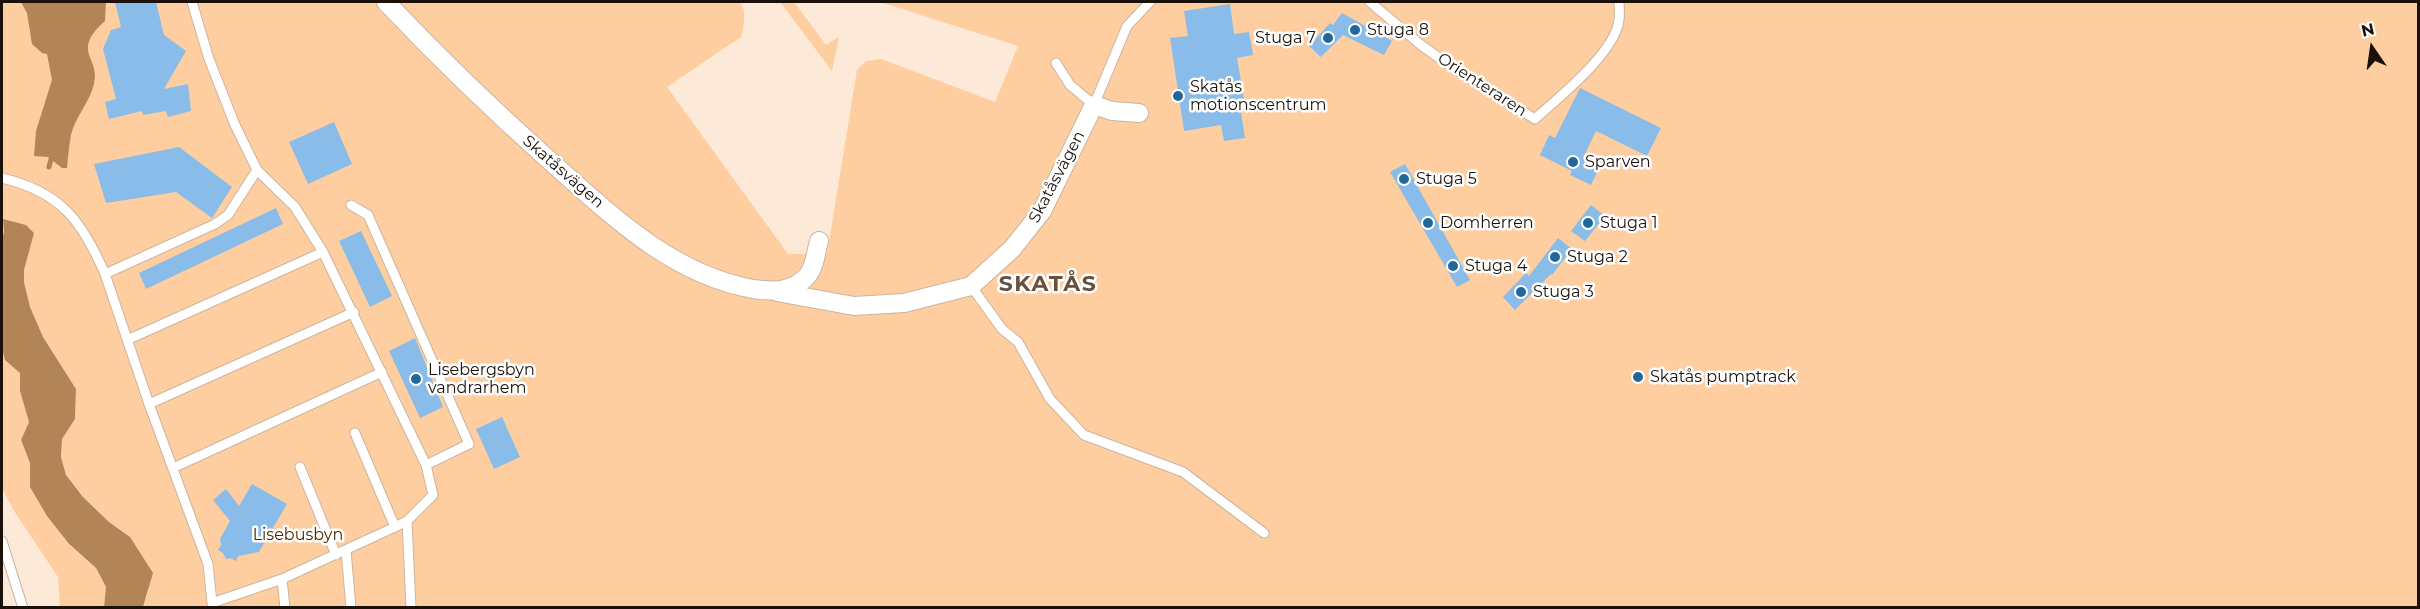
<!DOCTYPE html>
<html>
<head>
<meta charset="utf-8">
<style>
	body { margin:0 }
	#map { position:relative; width:2420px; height:609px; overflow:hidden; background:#fde9d7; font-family:Montserrat,sans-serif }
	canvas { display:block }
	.frame { position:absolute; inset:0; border:3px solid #1a110a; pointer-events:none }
	.north { position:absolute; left:2342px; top:18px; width:60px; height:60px; -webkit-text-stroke:4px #fff; paint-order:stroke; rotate:347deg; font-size:16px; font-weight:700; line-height:24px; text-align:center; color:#1a110a }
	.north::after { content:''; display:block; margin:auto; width:21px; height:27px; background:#1a110a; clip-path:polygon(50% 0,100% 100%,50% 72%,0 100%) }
</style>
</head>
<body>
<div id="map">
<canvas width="2420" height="609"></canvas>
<div class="frame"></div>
<div class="north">N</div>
</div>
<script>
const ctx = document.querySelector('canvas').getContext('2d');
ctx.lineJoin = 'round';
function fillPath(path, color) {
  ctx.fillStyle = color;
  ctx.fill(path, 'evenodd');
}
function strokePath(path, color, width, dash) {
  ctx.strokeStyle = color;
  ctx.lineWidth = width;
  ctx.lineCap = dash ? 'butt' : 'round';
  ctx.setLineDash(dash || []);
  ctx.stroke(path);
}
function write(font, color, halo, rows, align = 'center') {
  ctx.font = font + ' Montserrat,sans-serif';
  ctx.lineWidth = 5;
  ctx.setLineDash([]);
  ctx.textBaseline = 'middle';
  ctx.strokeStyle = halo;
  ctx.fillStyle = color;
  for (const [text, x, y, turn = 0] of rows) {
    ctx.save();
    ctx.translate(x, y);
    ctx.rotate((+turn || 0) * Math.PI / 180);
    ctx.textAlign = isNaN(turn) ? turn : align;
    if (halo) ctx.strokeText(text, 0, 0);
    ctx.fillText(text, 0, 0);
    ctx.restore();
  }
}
const green = new Path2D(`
	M2,2H740C747,11 744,26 741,37L667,87L788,254H827L857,70L866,61L881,59L995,102L1018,46L880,2H2418V607H143L149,590L130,537L109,522L83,497L66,475L61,457L62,439L75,419L76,389L43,337L30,307L24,282V270L33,233L26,225L3,220L5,231L2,241Z
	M780,2H794L826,45L839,37L832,71Z
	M2,348L6,360L20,372V391L29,422L21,440L30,463V487L68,544L96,568L106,587L104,607H60L58,577L14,511L2,488Z`);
const water = new Path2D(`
	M21,2H106L105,21C70,52 101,57 94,84C90,102 75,117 71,135C69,146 68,157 67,168H62L48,157L34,156L36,131L52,80L47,54L42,53L32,44L27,13Z
	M3,219L26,225L34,233L24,270V282L30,307L43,337L76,389L75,419L62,439L61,457L66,475L83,497L109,522L130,537L153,573L143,607H104L106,587L96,568L69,544L47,516L30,487V463L21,440L29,422L20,391V373L5,360L2,348V241L4,231Z`);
const stream = new Path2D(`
	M49,167L51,159`);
const building = new Path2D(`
	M115,2H156L164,35L186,51L164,89L188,84L191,111L168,117L166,111L143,115L142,111L109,119L105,102L116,99L103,49L111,30L121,27Z
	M1230,4L1234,34L1249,32L1253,55L1237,58L1245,105L1240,106L1245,138L1224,141L1221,125L1184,131L1170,38L1188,36L1184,11Z
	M1342,13L1392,41L1384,55L1343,35L1321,57L1309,46L1330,23L1333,25Z
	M1580,88L1661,128L1647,156L1596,131L1583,158L1600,166L1591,185L1570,175L1572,171L1540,155L1549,135L1555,138Z
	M334,122L352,164L308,184L289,142Z
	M179,147L232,187L212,218L176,192L106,203L94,164Z
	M1405,164L1470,280L1457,287L1390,172Z
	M1591,205L1605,216L1585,241L1571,231Z
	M276,208L283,224L146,289L139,273Z
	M361,231L392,296L370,307L339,241Z
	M1558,238L1572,249L1552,275L1551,274L1515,310L1503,297L1526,273L1529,276Z
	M415,338L443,407L420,418L389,351Z
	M502,417L520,457L494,469L476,429Z
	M252,484L287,504L259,552L238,556L236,561L230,558L226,559L223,553L218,550L221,545L220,539L230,521L213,500L226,489L239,506Z`);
const lane = new Path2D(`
	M192,2L209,59L235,125L257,170L295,207L323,252L426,465L433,495L407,521L395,527L282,579L212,603L208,564L149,404L105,274L215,224L228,215L257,170
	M1370,2L1421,45L1456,70L1535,119C1559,97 1615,53 1619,20C1620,14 1619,8 1619,2
	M1056,63L1070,85L1094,105L1127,26L1150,2
	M2,178C61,192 82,221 105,274
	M351,205L368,215L469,444L426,465
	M971,286L1002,329L1018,342L1050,399L1084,435L1183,472L1264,533
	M127,340L323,252
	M149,404L354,312
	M355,433L395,527
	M300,467L336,555
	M173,468L382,372
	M407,521L411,608
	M2,541L23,608
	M346,550L351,608
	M282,579L285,608`);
const street = new Path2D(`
	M386,2C438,57 492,109 549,160C610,214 670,274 753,289C773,292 794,292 808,275C815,266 816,252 819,241
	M777,292L854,306L904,303L971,286L1012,249L1042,211L1094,105L1112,111L1139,113`);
const markers = [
	[1355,30,6,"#21679b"],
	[1328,38,6,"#21679b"],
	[1178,96,6,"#21679b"],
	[1573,162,6,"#21679b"],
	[1404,179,6,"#21679b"],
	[1428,223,6,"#21679b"],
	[1588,223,6,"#21679b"],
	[1555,257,6,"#21679b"],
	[1453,266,6,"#21679b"],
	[1521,292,6,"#21679b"],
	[1638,377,6,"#21679b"],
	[416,379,6,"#21679b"]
];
const poiNames = [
	["Stuga 8",1367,30],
	["Stuga 7",1316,38,"right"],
	["Skatås",1190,87],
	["motionscentrum",1190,105],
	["Sparven",1585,162],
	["Stuga 5",1416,179],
	["Domherren",1440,223],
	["Stuga 1",1600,223],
	["Stuga 2",1567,257],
	["Stuga 4",1465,266],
	["Stuga 3",1533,292],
	["Lisebergsbyn",428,370],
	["vandrarhem",428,388],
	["Skatås pumptrack",1650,377]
];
const streetNames = [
	["Orienteraren",1482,85,33],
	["Skatåsvägen",563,172,41],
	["Skatåsvägen",1057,177,-62]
];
const parkNames = [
	["Lisebusbyn",298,535]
];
const districtNames = [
	["SKATÅS",1048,285]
];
fillPath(green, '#ffcea0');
fillPath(water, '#b28456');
strokePath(stream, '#b28456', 5);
fillPath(building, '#89bce8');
strokePath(lane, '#ccb49e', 11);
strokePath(street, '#ccb49e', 20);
strokePath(lane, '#fff', 9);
strokePath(street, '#fff', 18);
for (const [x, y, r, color] of markers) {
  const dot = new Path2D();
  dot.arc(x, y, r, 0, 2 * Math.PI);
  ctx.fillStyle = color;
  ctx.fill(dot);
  strokePath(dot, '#fff', 2);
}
write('16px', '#1a110a', '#fff', poiNames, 'left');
write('16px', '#1a110a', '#fff', streetNames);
write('16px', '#4c2c06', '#fff', parkNames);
ctx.letterSpacing = '1.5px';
write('bold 22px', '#65513d', '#fff', districtNames);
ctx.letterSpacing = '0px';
</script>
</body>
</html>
